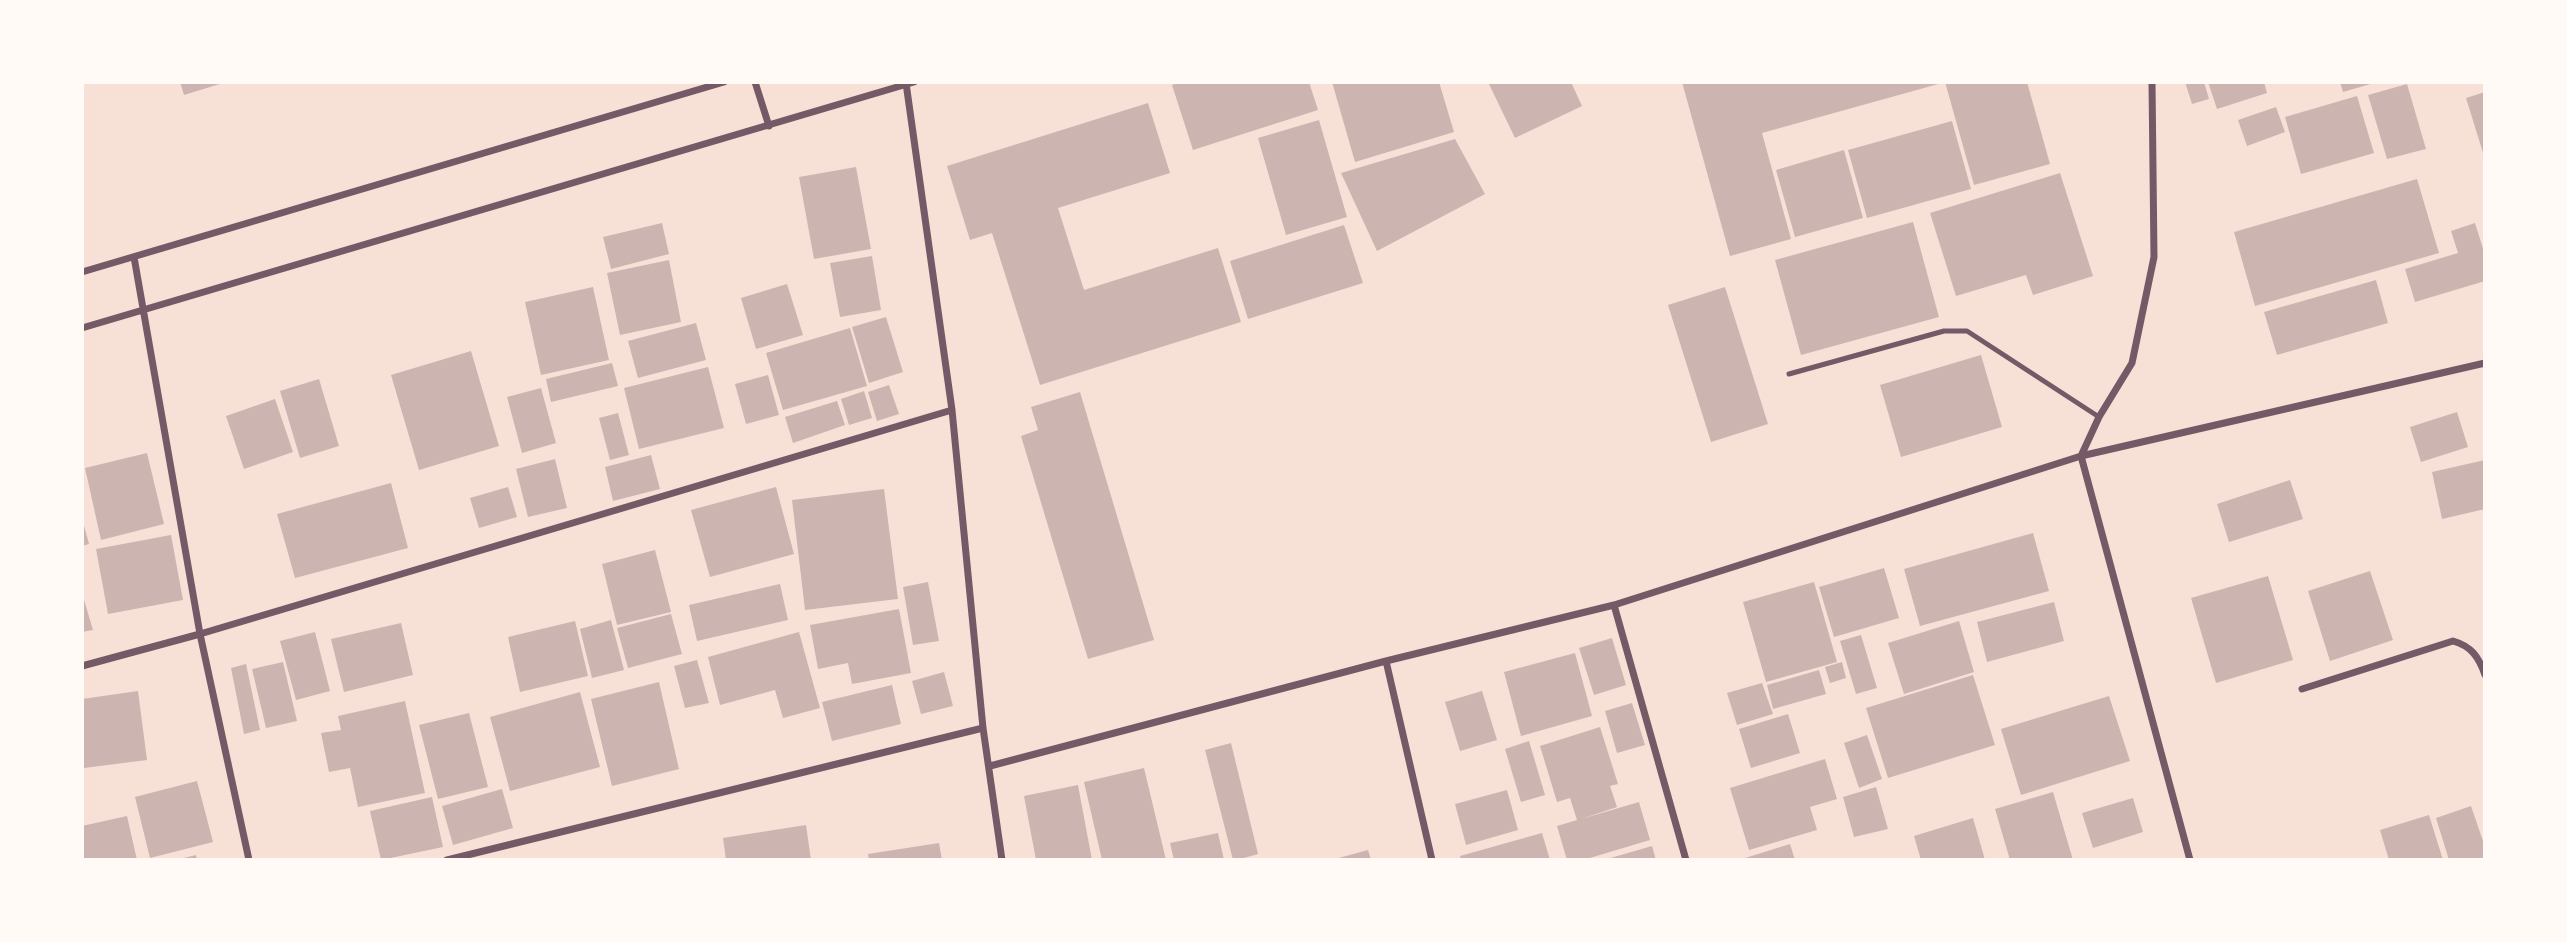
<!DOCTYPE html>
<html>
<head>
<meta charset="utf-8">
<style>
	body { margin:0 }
	#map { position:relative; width:2567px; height:942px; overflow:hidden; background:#f7e1d7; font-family:Quicksand,sans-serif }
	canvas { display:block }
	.frame { position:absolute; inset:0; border:84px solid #fffaf5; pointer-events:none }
</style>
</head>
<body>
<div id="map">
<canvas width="2567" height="942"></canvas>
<div class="frame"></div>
</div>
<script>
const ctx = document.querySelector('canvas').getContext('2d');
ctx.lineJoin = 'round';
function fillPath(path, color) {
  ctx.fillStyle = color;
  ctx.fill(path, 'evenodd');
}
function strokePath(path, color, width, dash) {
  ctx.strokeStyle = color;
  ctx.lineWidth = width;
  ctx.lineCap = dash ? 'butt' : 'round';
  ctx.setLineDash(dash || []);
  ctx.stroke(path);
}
const building = new Path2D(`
	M180,82H222L223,83L184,95Z
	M1180,82H1309L1318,110L1193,150L1172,85Z
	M1332,82H1439L1454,132L1355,162Z
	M1488,82H1571L1582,106L1515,138Z
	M1682,82H1942V83L1762,133L1791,239L1730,256Z
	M1945,82H2027L2050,164L1974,185Z
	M2185,82H2204L2209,99L2192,104Z
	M2208,82H2264L2267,93L2217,109Z
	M2340,82H2374V83L2343,92Z
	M2407,84L2426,149L2387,159L2368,95Z
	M2485,92V156H2484L2466,98Z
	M2357,96L2374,153L2301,174L2285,117Z
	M1148,103L1170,173L1058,208L1084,290L1218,248L1241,322L1040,385L992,233L970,240L947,166Z
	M2276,107L2285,132L2247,146L2238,120Z
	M1319,120L1347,217L1286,235L1258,138Z
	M1952,121L1971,189L1867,218L1848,150Z
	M1455,139L1485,194L1377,251L1341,173Z
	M1844,150L1863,218L1795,237L1776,170Z
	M856,167L871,249L814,259L799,177Z
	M2060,173L2093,276L2033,295L2026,275L1956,296L1930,213Z
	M2417,179L2439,253L2255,306L2234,232Z
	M1913,222L1939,317L1801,355L1775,260Z
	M662,223L669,254L611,269L603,237Z
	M2475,223L2485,255V281L2415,302L2405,269L2458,253L2451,231Z
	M1344,225L1363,283L1248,319L1230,261Z
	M872,256L881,310L840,317L830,263Z
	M669,260L681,322L620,335L607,273Z
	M2376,280L2388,323L2277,355L2264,312Z
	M787,284L803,335L756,349L741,298Z
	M593,287L609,360L541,375L525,302Z
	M1725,287L1768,424L1711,442L1668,305Z
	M886,317L903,372L869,383L852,327Z
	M696,323L706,360L638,378L628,341Z
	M850,328L867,386L783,410L766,353Z
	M471,351L499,446L419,470L391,375Z
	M1981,355L2002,427L1901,457L1880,385Z
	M612,363L618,386L551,402L546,379Z
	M708,367L724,428L639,449L624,388Z
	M768,375L779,415L746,424L735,384Z
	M319,379L339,446L300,458L280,391Z
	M889,385L899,414L877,421L868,392Z
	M541,388L556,443L522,453L507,397Z
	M864,391L872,418L849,425L841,399Z
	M1080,392L1154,640L1088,659L1021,436L1038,430L1031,407Z
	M275,399L293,452L244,469L226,416Z
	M837,401L845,425L793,443L785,417Z
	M2457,412L2468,447L2421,462L2410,427Z
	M618,413L629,455L610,460L599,418Z
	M147,453L164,524L101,540L85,468Z
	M651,455L660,489L613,501L605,467Z
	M555,459L567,508L528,517L516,469Z
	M2485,460V509L2442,519L2432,472Z
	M2290,480L2303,519L2229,542L2217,504Z
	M391,483L408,548L295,578L277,514Z
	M508,487L517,517L479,528L470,498Z
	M776,487L794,554L710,577L691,510Z
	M884,489L898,599L805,610L792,500Z
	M82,518L89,544L82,546Z
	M2033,533L2049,591L1920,626L1904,569Z
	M171,535L183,600L108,614L96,549Z
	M655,550L671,612L617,625L602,564Z
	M1884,568L1899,618L1834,637L1819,587Z
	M2370,571L2393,640L2330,661L2308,591Z
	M2268,576L2293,660L2216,683L2191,598Z
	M928,582L939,641L913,645L903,587Z
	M1814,582L1837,662L1766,682L1743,602Z
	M780,584L788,620L697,641L689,605Z
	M82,593L93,630L82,632Z
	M2054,602L2064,641L1987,662L1977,622Z
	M899,609L911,673L852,684L848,663L818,669L810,625Z
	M671,614L682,654L628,668L617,628Z
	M611,620L624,670L592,678L580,629Z
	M575,621L588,676L520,692L508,637Z
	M1959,621L1974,672L1904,694L1888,643Z
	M401,623L413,675L344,692L331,639Z
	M315,632L330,691L296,700L280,641Z
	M799,632L820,708L783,718L775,690L720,705L708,657Z
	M1861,635L1877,688L1856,694L1840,641Z
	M1612,638L1626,685L1594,695L1579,648Z
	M1575,653L1592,716L1521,736L1504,672Z
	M697,660L709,703L685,708L674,666Z
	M283,662L297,721L266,728L252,669Z
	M1842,662L1846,678L1830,683L1825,667Z
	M246,664L260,730L244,734L231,668Z
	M1819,670L1826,694L1773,709L1767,685Z
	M944,672L953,706L921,714L912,681Z
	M1973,675L1995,745L1888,778L1866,708Z
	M659,682L679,769L612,786L591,699Z
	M1762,683L1773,714L1737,725L1727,693Z
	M892,685L901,724L832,741L822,702Z
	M138,691L147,760L84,768L82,699Z
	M1482,691L1497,740L1460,751L1445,702Z
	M580,692L600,767L510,791L490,717Z
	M2109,696L2130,761L2021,795L2001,729Z
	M405,701L425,793L358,807L350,768L329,772L321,733L341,730L338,716Z
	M1632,703L1645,745L1617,753L1605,711Z
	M469,713L488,787L438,799L419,725Z
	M1788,714L1800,753L1751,768L1739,729Z
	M1600,727L1618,784L1610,786L1617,807L1581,819L1639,802L1650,840L1583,860H1567L1557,826L1577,820L1570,798L1557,802L1540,746Z
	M1867,735L1882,779L1859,788L1844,743Z
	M1529,741L1545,795L1521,802L1505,749Z
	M1231,743L1258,854L1237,860H1233L1205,750Z
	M1825,759L1837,799L1810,807L1817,830L1749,850L1730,788Z
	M1144,768L1166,860H1102L1084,782Z
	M197,781L213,842L150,858L135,797Z
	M1078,785L1092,860H1036L1024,796Z
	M1876,787L1888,829L1854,837L1843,797Z
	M502,789L513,828L453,845L442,806Z
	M1507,790L1518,830L1466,845L1455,804Z
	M2053,792L2073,860H2010L1995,809Z
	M432,797L443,847L381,860L370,811Z
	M2133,798L2143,832L2093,848L2082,813Z
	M2471,806L2485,847V858L2449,860L2436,818Z
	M2429,815L2443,860H2389L2380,830Z
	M127,816L137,860H82V826Z
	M1973,818L1985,860H1921L1914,836Z
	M806,825L811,860H726L723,838Z
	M1218,833L1224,860H1174L1170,843Z
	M1542,833L1550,860H1461L1460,856Z
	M939,843L942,860H869L868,854Z
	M1790,844L1795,860H1742V859Z
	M1652,846L1656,860H1607V859Z
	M1368,850L1371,860H1335V859Z
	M196,855L197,860H180V859Z`);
const service = new Path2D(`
	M1789,374L1944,331H1967L2099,417`);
const minor = new Path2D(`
	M755,82L769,126
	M2152,82L2154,257L2132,363L2099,417L2081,456L2190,860
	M906,83L952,410L983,728L1002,860
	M134,257L200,634L249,860
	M82,272L724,82
	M82,328L914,82
	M1614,605L1686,860
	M1386,661L1432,860
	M82,666L200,634L952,410
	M2302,689L2453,641C2471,646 2479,657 2485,675
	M990,766L1386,661L1614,605L2081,456L2485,363
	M447,860L983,728`);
fillPath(building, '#ccb4b1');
strokePath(service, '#755966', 5);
strokePath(minor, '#755966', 7);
</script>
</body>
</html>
